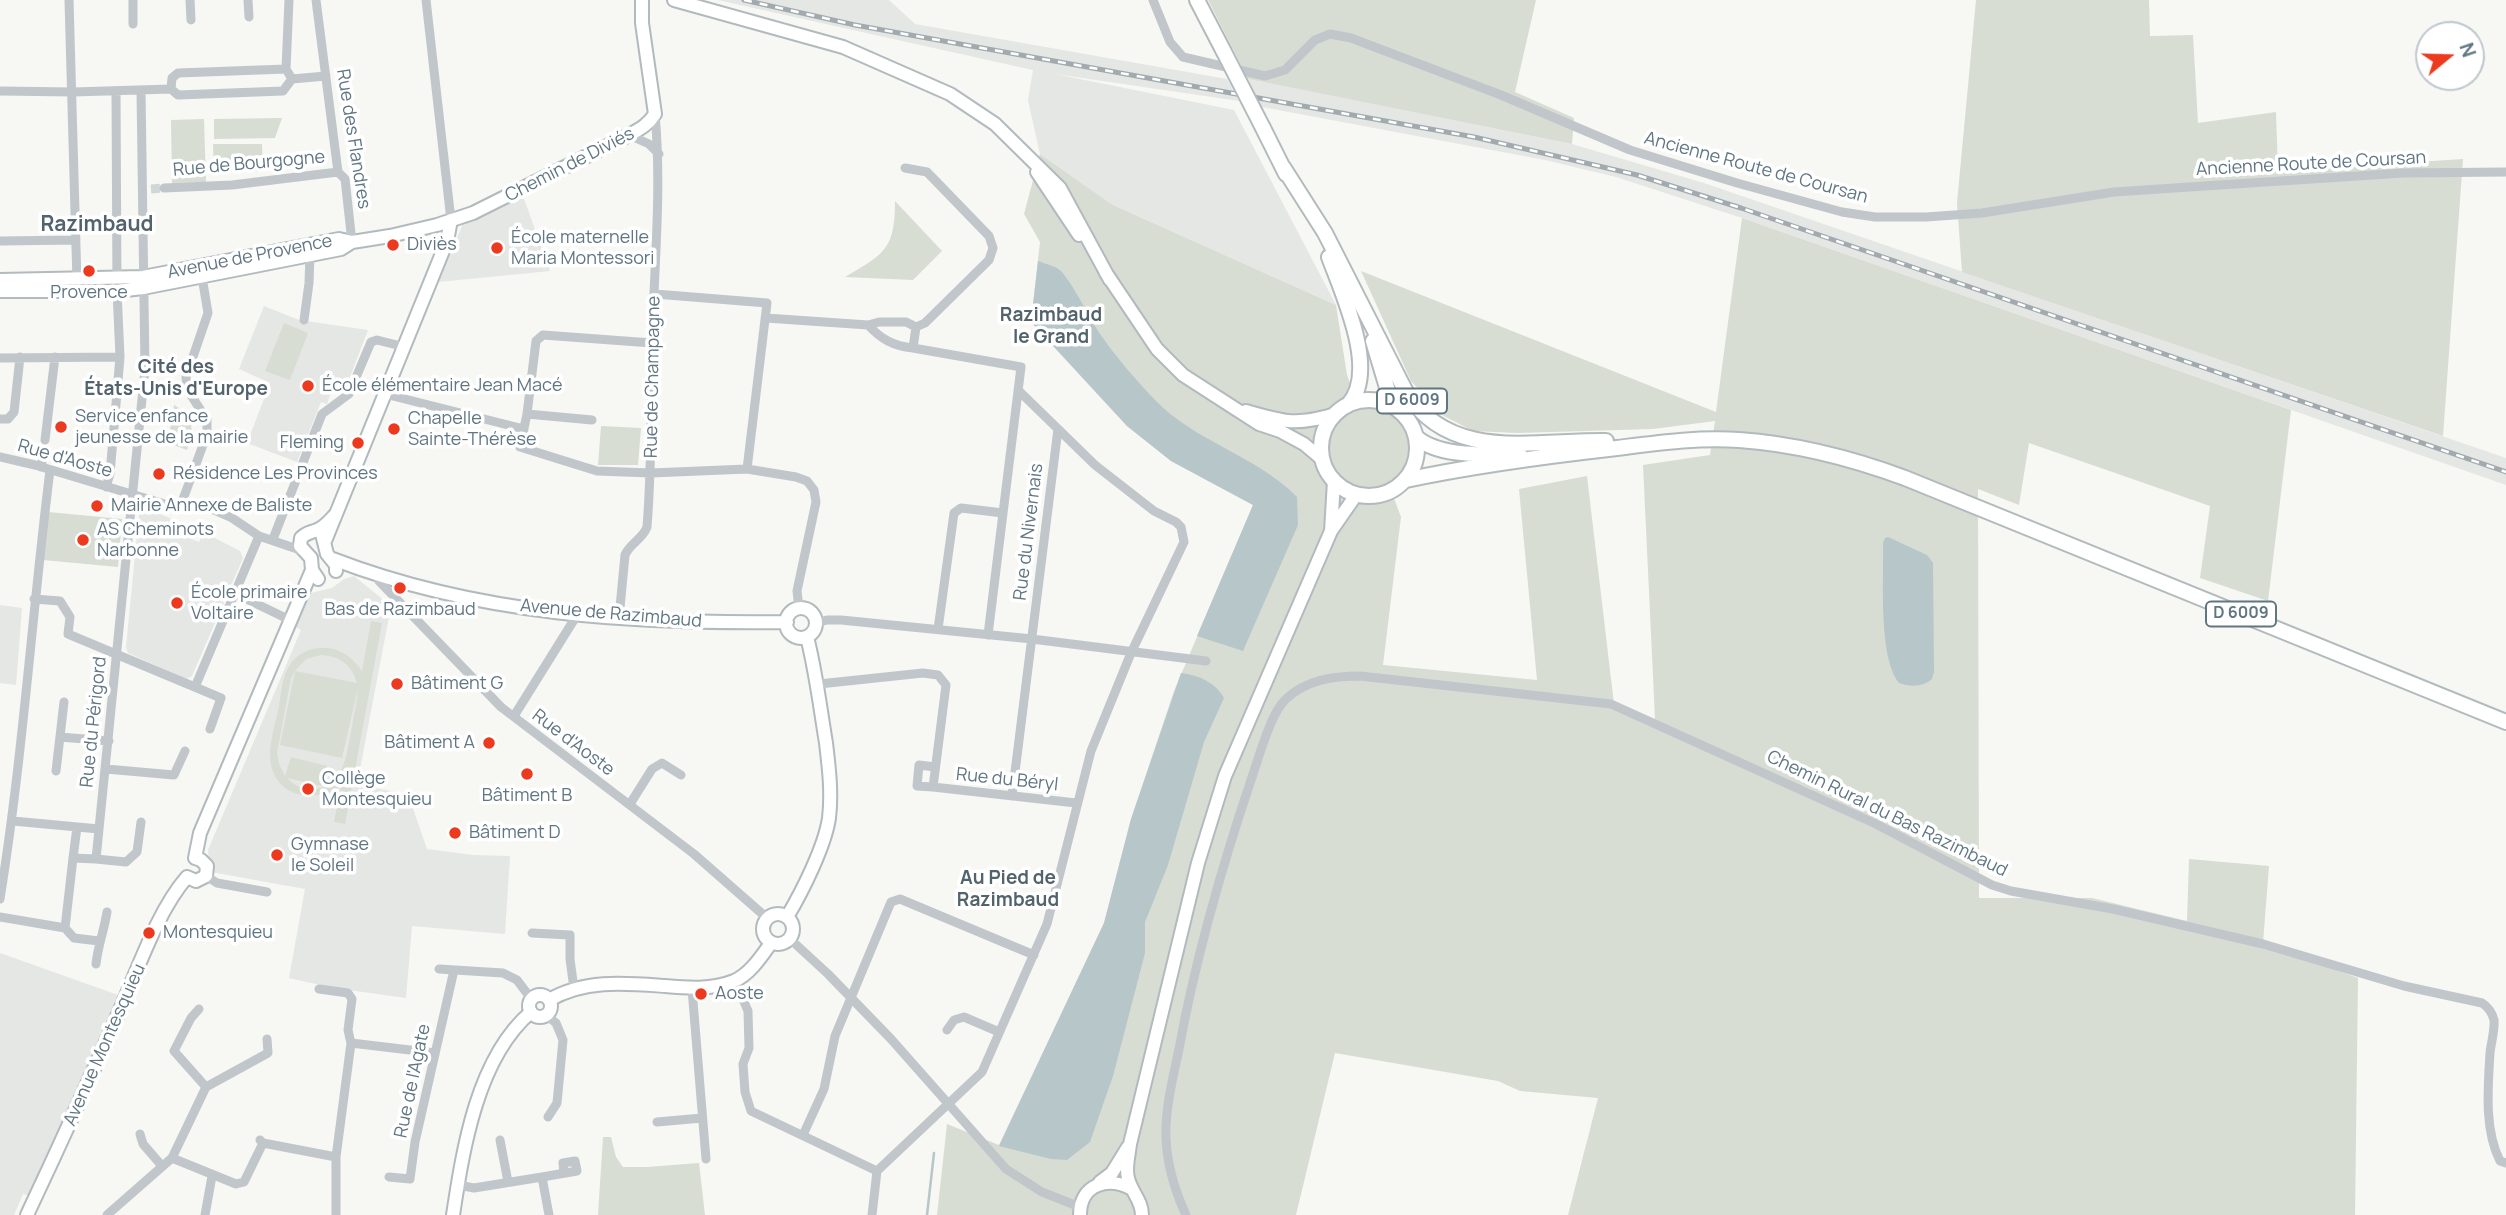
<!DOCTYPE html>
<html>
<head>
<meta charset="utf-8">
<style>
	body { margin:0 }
	#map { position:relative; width:2506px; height:1215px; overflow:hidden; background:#f7f7f4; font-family:Manrope,sans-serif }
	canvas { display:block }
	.north { position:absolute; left:2415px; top:21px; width:70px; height:70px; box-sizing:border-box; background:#fff; border:2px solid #bfc8cd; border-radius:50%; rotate:71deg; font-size:19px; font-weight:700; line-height:28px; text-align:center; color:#607681 }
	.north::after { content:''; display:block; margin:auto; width:24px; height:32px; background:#ed391e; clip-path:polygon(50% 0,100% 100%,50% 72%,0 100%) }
</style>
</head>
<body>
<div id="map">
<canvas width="2506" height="1215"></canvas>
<div class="north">N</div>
</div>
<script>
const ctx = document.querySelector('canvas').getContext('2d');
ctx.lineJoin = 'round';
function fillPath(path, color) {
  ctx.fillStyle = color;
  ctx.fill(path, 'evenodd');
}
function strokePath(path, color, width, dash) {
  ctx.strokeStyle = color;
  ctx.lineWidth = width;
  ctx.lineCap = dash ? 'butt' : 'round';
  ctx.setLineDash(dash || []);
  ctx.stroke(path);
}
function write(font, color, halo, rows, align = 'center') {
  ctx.font = font + ' Manrope,sans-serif';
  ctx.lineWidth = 7;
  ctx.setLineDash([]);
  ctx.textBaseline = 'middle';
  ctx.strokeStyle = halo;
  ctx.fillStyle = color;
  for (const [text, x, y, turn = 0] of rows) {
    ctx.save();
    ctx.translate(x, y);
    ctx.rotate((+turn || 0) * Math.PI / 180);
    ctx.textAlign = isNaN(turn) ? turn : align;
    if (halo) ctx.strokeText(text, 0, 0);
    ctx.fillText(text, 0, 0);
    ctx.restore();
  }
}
const built = new Path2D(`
	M718,0H889L915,24L1227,79L1239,101L1055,74L1234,110L1336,305L1113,205L1040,154L1028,100L1033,70Z
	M1248,79L1572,144L1704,183L2506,458V485L1742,218L1616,177L1545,160L1262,107Z
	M523,196L550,271L438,282L463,224Z
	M264,306L299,320L368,330L345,390L330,395L327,404L321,402L297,462L247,443L270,383L239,369Z
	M146,508L193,528L189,538L199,542L203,532L240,551L243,558L192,676L186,679L128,653L126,647L139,514Z
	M354,576L391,606L357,785L408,794L427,849L473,855L510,856L505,934L412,926L406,998L334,988L289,978L305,889L211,872L209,864L208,850L301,630L296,627L311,593L332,588L344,579Z
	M0,605L22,608L16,685L0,683Z
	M0,953L118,995L87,1077L29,1196L23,1194L14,1215H0Z`);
const green = new Path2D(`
	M1208,0H1536L1515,92L1574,118L1572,144L1248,79Z
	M1976,0H2149L2150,36L2193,35L2198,123L2276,112L2278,171L2463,159L2443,436L1962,272L1957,203Z
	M282,118L275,138L214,139V119Z
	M204,119L206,182L172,183L171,120Z
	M213,144H262L263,171L214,172Z
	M1040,154L1113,205L1336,305L1347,375L1359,408C1409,402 1430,456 1389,485L1401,517L1383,665L1537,680L1519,489L1587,476L1614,704L1655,719L1643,465L1710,455L1715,421L1653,429L1517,433L1473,431L1444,416L1411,381L1361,271L1716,412L1742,218L2291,410L2268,601L2200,578L2210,506L2029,443L2019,505L1978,489L1979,898H2092L2187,921L2189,859L2269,866L2263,943L2358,978L2355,1215H1568L1598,1098L1520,1091L1498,1081L1335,1053L1296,1215H937L947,1124L999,1145L1104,923L1131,819L1174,691L1253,505L1171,461L1127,426L1031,322L1040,242L1024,214Z
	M895,201L942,251L913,280L845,277C884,254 895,250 895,201Z
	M284,323L308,333L290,380L265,371Z
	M174,405L190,415L192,433L187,450L168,443Z
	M601,426L641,428L638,465H598Z
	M48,512L122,519L118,567L43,560Z
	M371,621L382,623L345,824L334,822L341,786C311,805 270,796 270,754C270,739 276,722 279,706C281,693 282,676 290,665C297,654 309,648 322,648C340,647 353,658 362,671ZM321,655C340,656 352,665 357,683L295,671L306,659ZM295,671L280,745L342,758L358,688C357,701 354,714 352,726C347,750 346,785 316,789C304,791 295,786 287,778L322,786L327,766L291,757L285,776L279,764L277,753L291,678Z
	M603,1137H611L616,1157L623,1167H647L699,1163L705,1215H598Z`);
const water = new Path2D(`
	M1038,261C1045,264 1057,266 1062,272C1076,289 1086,312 1098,331C1115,356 1135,379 1156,401C1196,442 1257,456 1297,497L1298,525L1243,651L1197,636L1253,505L1171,461L1127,426L1031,322Z
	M1888,537L1927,555L1933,563L1934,672L1932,679C1923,687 1910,687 1899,683C1878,656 1884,578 1883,543L1885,538Z
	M1181,673C1199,675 1216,683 1224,698L1204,742L1168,865L1145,922V953L1113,1076L1090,1142L1067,1160L1051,1159L999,1146L1104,923L1131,819Z`);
const stream = new Path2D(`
	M927,1215L934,1153`);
const streetTunnel = new Path2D(`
	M151,189L164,188`);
const street = new Path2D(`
	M69,0L77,282
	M133,0V24
	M190,0L191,20
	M248,0L249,17
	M316,0L338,172L345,179L352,242
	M426,0L451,220
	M1153,0L1170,42L1183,57L1265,76L1285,70L1315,40L1330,34L1351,38L1501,95L1630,150L1737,183L1842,212L1875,217H1926L1982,213L2114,192L2174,188L2403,173L2506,172
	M286,69L289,0
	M292,79L326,76
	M0,91L73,92L171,89L178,95L283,91L292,79L286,69L178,73L172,78L171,89
	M629,135L649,144L659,154
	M905,168L927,172L989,236L993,248L989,260L925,323L916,327
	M164,188L232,185L338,172
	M0,241L76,240
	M655,294L767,303L747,469
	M766,318L868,325
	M304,320L309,283L310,255
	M879,322H906L916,327L913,348C893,346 881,339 868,325Z
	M652,343L543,335L536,341L527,414L520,447L597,471L651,473L747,469L796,477L807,481L814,490L816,502L797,591L799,608
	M913,348L1021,367L988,635
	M0,358L120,357
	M385,394L524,429
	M527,414L592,420
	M0,419H8L14,412L20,357
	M45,440L55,357
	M0,457L35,465L168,505L182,502L207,507L232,518L259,536L303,551
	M41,467L44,451
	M106,487L110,474L120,357L117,291L116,91
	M182,502L207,434V420L187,389L186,377L208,313L202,277
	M273,539L322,414L349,394L371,342L377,340L405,347
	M378,576L379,581L501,707L694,854L767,918
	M234,593L292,621
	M34,599L60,601L70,617L68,634L221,698L210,729
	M619,618L625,555C630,543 643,539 647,527C652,466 651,405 652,344C654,267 662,190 655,114
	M816,623L827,620H841L1032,639L1206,661
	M938,629L954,513L961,508L1003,513
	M819,684L923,673L938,675L946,685L933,787L1076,803
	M195,687L259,536
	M514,716L577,615
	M60,737L109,741
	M106,769L174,775L185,751
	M56,771L64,702
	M933,787L917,786L919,765L935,767
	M1012,796L1058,429
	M630,804L652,769L662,763L681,775
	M13,821L99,829
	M73,858L77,827
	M96,859L126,862L137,852L141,822
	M206,876L217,883L267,892
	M0,899C23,756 32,613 50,470
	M0,917L65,928L74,938L99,941
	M65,928L73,858L96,859L145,369L141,90
	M532,933L570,935V959L574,989
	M790,939L828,974L891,1039L1006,1169L1042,1192L1080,1207
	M96,964C98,945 104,931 107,912
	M439,969L503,973L517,980L532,1000
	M735,981L748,1011L749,1048L743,1064L745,1092L751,1111L877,1171
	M319,989L348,993L352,999L348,1030L351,1043L435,1053
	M692,989L706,1159
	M199,1009L191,1018L174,1051L206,1087
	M546,1015L556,1023L563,1040L557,1103L548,1117
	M947,1030L954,1020L964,1017L999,1032
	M206,1087L268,1053L267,1039
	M657,1122L702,1118
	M140,1134L143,1144L162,1166
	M803,1135L824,1089L835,1036L891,902L900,899L1034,955
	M260,1140L263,1143L336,1157
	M500,1140L508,1182
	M172,1158L236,1184L244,1182L263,1143
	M389,1177L410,1179L415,1142L454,970
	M542,1177L577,1171L575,1161L563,1163L564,1173
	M458,1185L474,1188L542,1177L549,1215
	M107,1215L172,1158L206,1087
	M205,1215L212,1176
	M336,1215V1157L351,1043
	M872,1215L877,1171L982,1072L1047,924L1091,751L1131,653L1184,542L1181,527L1176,522L1154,511L1095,465L1019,391
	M1186,1215C1175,1191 1167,1164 1166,1138C1165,1108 1173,1078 1179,1049C1196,956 1222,866 1252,777C1259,757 1271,712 1286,699C1306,680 1333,676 1360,676L1611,704L1876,824L1992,885L2011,891L2113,909L2263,944L2404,986L2482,1003C2488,1007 2492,1012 2494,1020C2495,1030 2491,1043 2490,1053C2488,1087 2484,1130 2500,1161L2506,1163`);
const secondary = new Path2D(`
	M674,0L843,47L950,94L995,124L1060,188L1110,280
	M1037,172L1079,235
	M1106,273L1157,349L1183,375L1259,424L1280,431L1304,444L1323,460
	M0,280L143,277L339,239L352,242L390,236L437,225L473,213L629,135C640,129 648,125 655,114L642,23V0
	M0,291H117L143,288L341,249L352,242
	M1246,411C1284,422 1296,426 1336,414
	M1331,531L1334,481
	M322,534L327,554L336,565V571
	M325,541L447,241L451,220
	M333,559C478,615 633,624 787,622
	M318,579L312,570L311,558L300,546L301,538C307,532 310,533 317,530C325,527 330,520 336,514
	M786 623a15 15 0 1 1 30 0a15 15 0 1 1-30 0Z
	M195,858L200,833L312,570
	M187,877L196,881L206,876L207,866L201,860L195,858
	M763 929a15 15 0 1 1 30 0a15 15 0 1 1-30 0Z
	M787,917C802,892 825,846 829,818C832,793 829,768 826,743C820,707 816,672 807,637
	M529 1006a11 11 0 1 1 22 0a11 11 0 1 1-22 0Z
	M549,1000C585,979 625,983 665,986C687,988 712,990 734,981C750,974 761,957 771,943
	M1100,1182L1112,1173L1128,1147
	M27,1215C59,1147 90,1079 120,1010C138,969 158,910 187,877
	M453,1215C463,1149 477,1058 531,1012
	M1080,1215C1080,1184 1108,1176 1132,1189
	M1142,1215C1142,1200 1131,1192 1128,1178C1125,1168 1129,1155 1130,1144L1198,863L1225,776L1331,531L1356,495`);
const primary = new Path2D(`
	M1197,0L1223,50
	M1263,128L1286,174
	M1283,167L1325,233L1406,392C1450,463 1535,440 1606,441
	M1329,257C1343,295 1379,372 1348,405
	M1373,341L1388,391L1397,409
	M1321 448a48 48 0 1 1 96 0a48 48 0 1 1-96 0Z
	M1416,437C1439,458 1489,454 1520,455
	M1406,480C1475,465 1546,456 1617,448C1657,443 1699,437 1739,440C1797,444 1851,458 1905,478L2506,722`);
const rail = new Path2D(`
	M744,0L855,25L1474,137L1637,175L1741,208L2506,472`);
const primaryBridge = new Path2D(`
	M1223,50L1263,128`);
const markers = [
	[393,245,7,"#ed391e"],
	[497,248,7,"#ed391e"],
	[89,271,7,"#ed391e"],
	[308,386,7,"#ed391e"],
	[61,427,7,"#ed391e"],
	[394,429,7,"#ed391e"],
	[358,443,7,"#ed391e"],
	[159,474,7,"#ed391e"],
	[97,506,7,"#ed391e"],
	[83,540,7,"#ed391e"],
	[400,588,7,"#ed391e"],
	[177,603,7,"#ed391e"],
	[397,684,7,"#ed391e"],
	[489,743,7,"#ed391e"],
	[527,774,7,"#ed391e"],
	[308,789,7,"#ed391e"],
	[455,833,7,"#ed391e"],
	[277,855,7,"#ed391e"],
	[149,933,7,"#ed391e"],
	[701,994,7,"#ed391e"]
];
const shields = [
	[1412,401,70],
	[2241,614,70]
];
const shieldNames = [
	["D 6009",1412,401],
	["D 6009",2241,614]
];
const streetNames = [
	["Rue des Flandres",353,139,81],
	["Rue de Bourgogne",249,164,-5],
	["Ancienne Route de Coursan",2311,164,-3],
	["Chemin de Diviés",570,165,-27],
	["Ancienne Route de Coursan",1756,168,15],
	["Avenue de Provence",250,257,-11],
	["Rue de Champagne",653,377,-89],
	["Rue d'Aoste",65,459,16],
	["Rue du Nivernais",1029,532,-83],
	["Avenue de Razimbaud",611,614,5],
	["Rue du Périgord",94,722,-84],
	["Rue d'Aoste",573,743,37],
	["Rue du Béryl",1007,780,6],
	["Chemin Rural du Bas Razimbaud",1887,814,26],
	["Avenue Montesquieu",105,1045,-66],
	["Rue de l'Agate",413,1081,-78]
];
const poiNames = [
	["École maternelle",511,238],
	["Maria Montessori",511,259],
	["Diviès",407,245],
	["Provence",89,293,"center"],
	["École élémentaire Jean Macé",322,386],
	["Service enfance",75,417],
	["jeunesse de la mairie",75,438],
	["Chapelle",408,419],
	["Sainte-Thérèse",408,440],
	["Fleming",344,443,"right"],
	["Résidence Les Provinces",173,474],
	["Mairie Annexe de Baliste",111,506],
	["AS Cheminots",97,530],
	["Narbonne",97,551],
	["École primaire",191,593],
	["Voltaire",191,614],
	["Bas de Razimbaud",400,610,"center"],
	["Bâtiment G",411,684],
	["Bâtiment A",475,743,"right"],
	["Collège",322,779],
	["Montesquieu",322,800],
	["Bâtiment B",527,796,"center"],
	["Bâtiment D",469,833],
	["Gymnase",291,845],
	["le Soleil",291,866],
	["Montesquieu",163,933],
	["Aoste",715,994]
];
const neighbourhoodNames = [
	["Razimbaud",1051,316],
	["le Grand",1051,338],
	["Cité des",176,368],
	["États-Unis d'Europe",176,390],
	["Au Pied de",1008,879],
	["Razimbaud",1008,901]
];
const quarterNames = [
	["Razimbaud",97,225]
];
fillPath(built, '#e5e7e5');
fillPath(green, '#d7ddd3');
fillPath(water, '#b6c6c9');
strokePath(stream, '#b6c6c9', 2.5);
strokePath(streetTunnel, '#d1d7d7', 9, [9, 4.5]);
strokePath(secondary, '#b2babe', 16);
strokePath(primary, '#b3babd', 18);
strokePath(street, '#c0c6c9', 9);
strokePath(secondary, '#fff', 12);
strokePath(primary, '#fff', 14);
strokePath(rail, '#a1aaaf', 5);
strokePath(rail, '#fff', 2.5, [8]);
strokePath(primaryBridge, '#b3babd', 18, []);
strokePath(primaryBridge, '#fff', 14);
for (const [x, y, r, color] of markers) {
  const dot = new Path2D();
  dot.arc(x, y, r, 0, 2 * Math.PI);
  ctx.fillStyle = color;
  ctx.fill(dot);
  strokePath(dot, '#fff', 2.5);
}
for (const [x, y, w] of shields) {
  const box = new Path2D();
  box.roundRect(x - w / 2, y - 12.5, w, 25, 5);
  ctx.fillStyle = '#fff';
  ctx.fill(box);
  strokePath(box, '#607681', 2);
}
write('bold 16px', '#607681', null, shieldNames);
write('18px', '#607681', '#fff', streetNames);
write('18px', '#607681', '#fff', poiNames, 'left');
write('bold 19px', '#53636b', '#fff', neighbourhoodNames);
write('bold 21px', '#53636b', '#fff', quarterNames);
</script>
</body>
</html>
